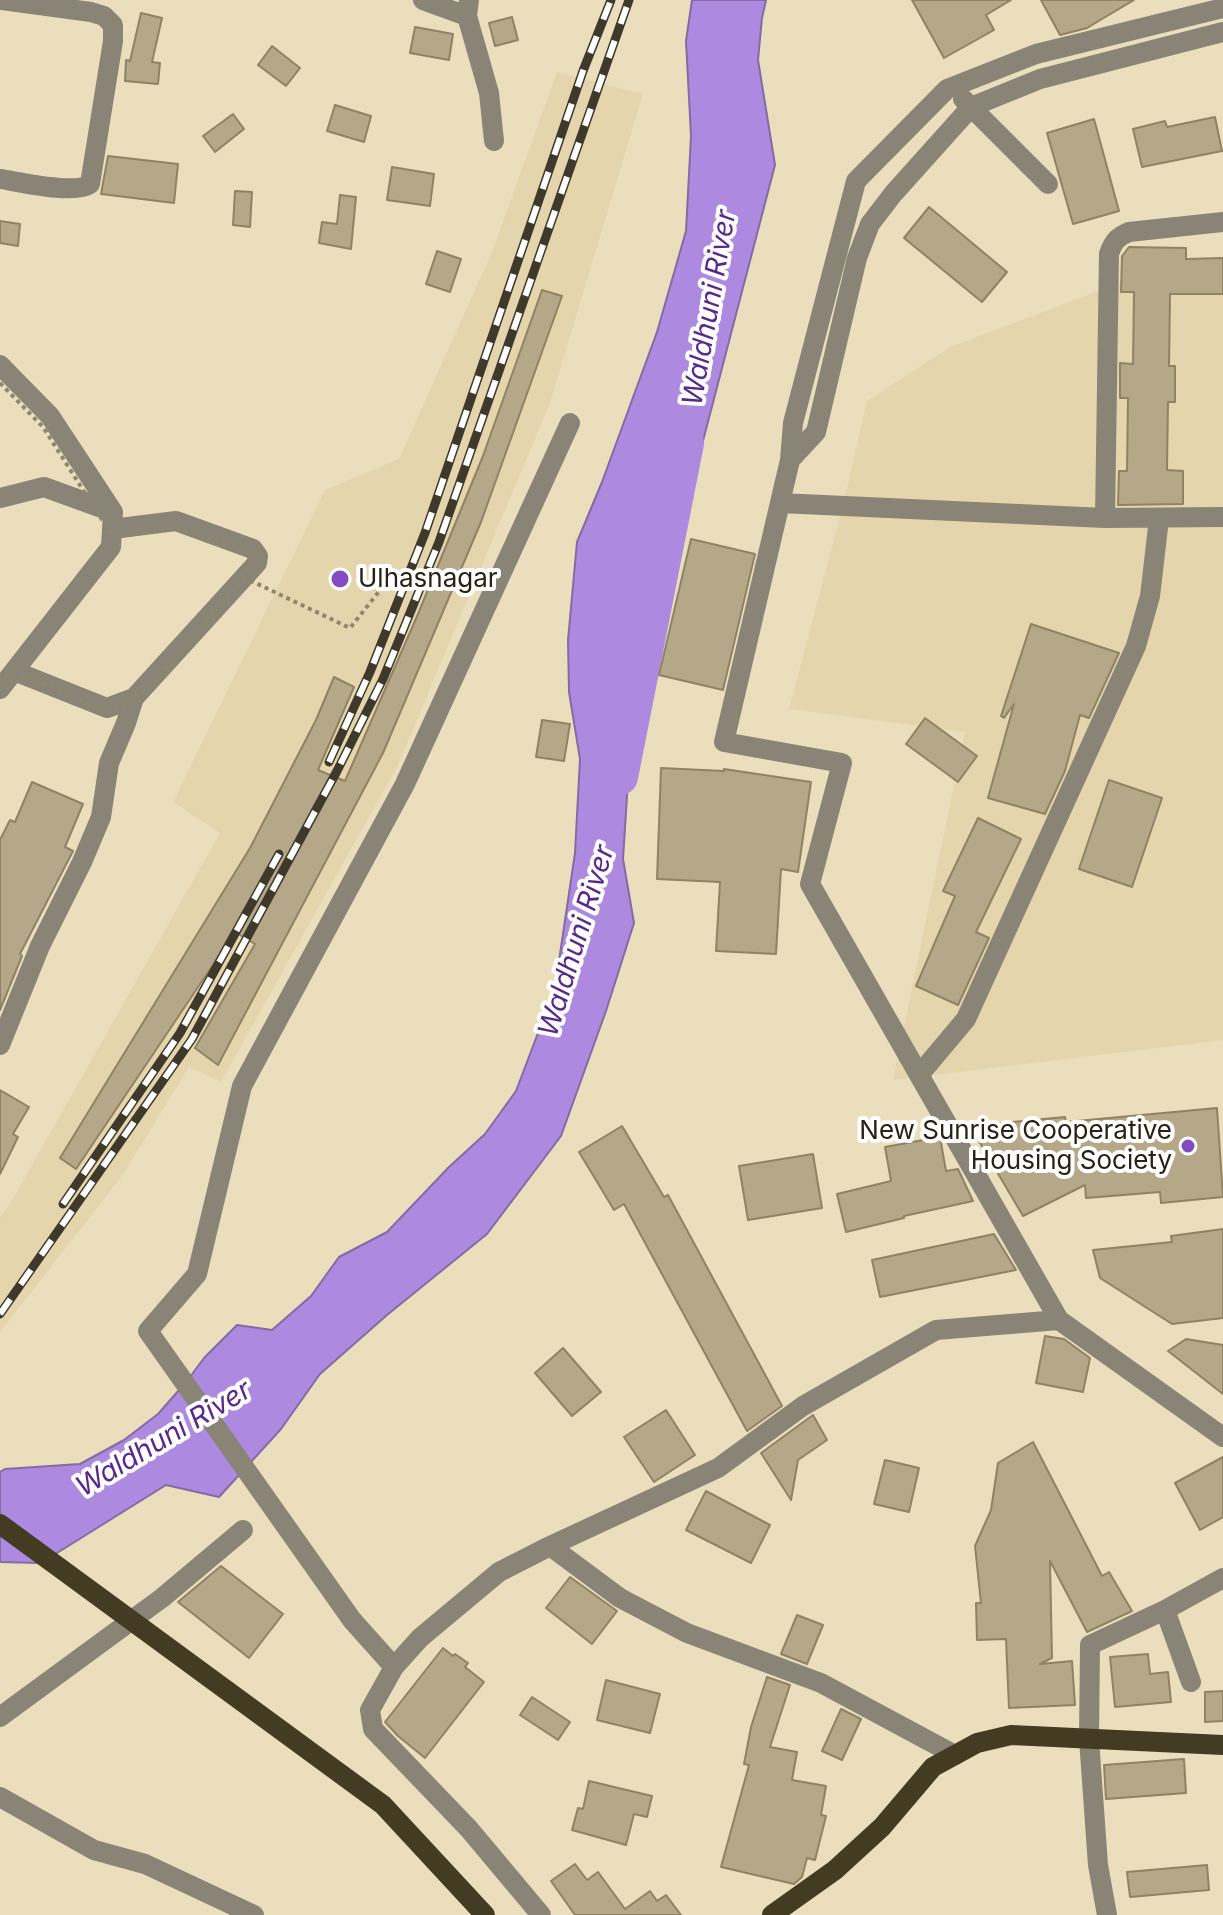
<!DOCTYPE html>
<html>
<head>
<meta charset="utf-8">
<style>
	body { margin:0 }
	canvas { display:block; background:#ebdebd }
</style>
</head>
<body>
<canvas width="1223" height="1915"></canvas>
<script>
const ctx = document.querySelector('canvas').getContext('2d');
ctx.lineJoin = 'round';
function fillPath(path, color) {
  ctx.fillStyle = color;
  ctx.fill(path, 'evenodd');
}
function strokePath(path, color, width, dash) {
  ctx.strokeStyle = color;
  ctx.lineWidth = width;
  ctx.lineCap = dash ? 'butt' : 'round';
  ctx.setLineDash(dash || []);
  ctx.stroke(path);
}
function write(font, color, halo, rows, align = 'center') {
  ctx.font = font + ' Inter,sans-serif';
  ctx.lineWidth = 8;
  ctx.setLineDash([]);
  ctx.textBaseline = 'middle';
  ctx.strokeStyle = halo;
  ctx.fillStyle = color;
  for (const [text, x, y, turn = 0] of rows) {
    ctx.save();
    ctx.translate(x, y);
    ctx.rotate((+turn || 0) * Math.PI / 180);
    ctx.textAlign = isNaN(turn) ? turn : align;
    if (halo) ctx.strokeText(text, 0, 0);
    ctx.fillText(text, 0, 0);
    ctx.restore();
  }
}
const built = new Path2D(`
	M557,72L643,94L550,403L398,765L221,1082L189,1067L122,1176L0,1332V1218L14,1197L220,833L173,802L325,490L399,459L492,252Z
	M1223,257V1040L893,1080L965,732L789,709L843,506L867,401L950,347L1112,286Z`);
const water = new Path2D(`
	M692,0H766L762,18L758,60L775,165L698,460L675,492L661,529L651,575L632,633L627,796L623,859L634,923L606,1011L561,1136L487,1234L387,1315L320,1374L281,1429L219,1497L166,1485L41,1563L0,1562V1472L5,1469L80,1464L124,1440L158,1414L187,1381L204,1358L237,1325L272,1330L311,1296L339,1257L387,1232L449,1167L485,1134L516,1091L555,988L575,853L580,759L569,692L568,640L577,542L602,482L657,332L686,231L691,136L686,41Z`);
const river = new Path2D(`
	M620,777L686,443`);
const building = new Path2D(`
	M912,0H1011L986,15L994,30L944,58Z
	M1041,0H1134L1087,28L1060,35Z
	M141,13L162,18L152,62L160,63L158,84L125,81L126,60L130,61Z
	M512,17L518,40L495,46L489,23Z
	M415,27L453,34L449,60L410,53Z
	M272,46L300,68L286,86L258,65Z
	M335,105L371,116L364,142L327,131Z
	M233,114L244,129L215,152L203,136Z
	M1215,117L1222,151L1142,167L1133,129L1165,121L1167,127Z
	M1094,119L1119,211L1073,224L1047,133Z
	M108,156L178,164L174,203L101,194Z
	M392,167L434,174L430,206L387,200Z
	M235,191L252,192L250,227L233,225Z
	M340,195L356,197L351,249L319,243L322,222L337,224Z
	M929,207L1007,272L982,302L904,238Z
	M0,221L20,224L18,246L0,243Z
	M1129,247L1186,248V259L1223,258V294H1170L1169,366H1175V402H1168L1167,470L1183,471V504L1118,505L1119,471H1127L1128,398H1120V363L1133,364L1134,292H1121L1122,256Z
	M437,251L461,259L450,292L426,284Z
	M542,290L562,296L481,522L383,753L218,1065L195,1048L255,944L235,932L76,1169L60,1158L250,848L316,720L334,677L354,687L318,770L345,781L418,614L483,456Z
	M691,539L755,554L723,690L659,675Z
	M1031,624L1119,653L1089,718L1080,715L1065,771L1045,814L988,798L1014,704L1004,718L1001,716Z
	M925,718L977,756L958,782L906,744Z
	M542,720L570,724L564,761L536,757Z
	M661,768L724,771V769L811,782L798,872L781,869L776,954L716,951L720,882L657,879Z
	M1109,780L1162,798L1132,887L1079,869Z
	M32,782L83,804L65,847L73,851L20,954L22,956L0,1010V840L10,820L15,822Z
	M978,818L1021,839L976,932L989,938L958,1005L916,986L955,896L943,891Z
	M0,1090L29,1107L13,1134L18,1137L0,1174Z
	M1217,1108L1223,1197L1161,1203L1160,1192L1086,1198L1085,1185L1023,1216L970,1126L1065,1117L1066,1122Z
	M622,1126L664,1197L668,1195L782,1406L747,1431L624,1204L614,1210L579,1152Z
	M940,1137L946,1171L958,1169L973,1201L904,1216V1218L846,1232L837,1194L891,1181L885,1147Z
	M813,1154L822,1208L748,1220L739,1166Z
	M1223,1229V1318L1172,1324L1100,1278L1093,1250L1172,1242L1171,1236Z
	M994,1234L1016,1270L880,1297L872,1260Z
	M1045,1336L1064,1339L1090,1358L1083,1392L1036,1383Z
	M1186,1339L1223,1345V1394L1168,1351Z
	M563,1348L601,1392L572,1416L535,1373Z
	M666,1410L695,1455L654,1482L624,1437Z
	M813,1415L827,1440L798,1460L791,1500L761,1453Z
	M1033,1442L1102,1576L1109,1572L1132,1611L1087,1632L1050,1561L1052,1658L1040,1664L1072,1661L1075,1705L1009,1708L1006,1639L977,1640L976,1603H981L975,1546L991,1510L998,1463Z
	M1223,1457V1517L1200,1530L1175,1483Z
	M885,1460L919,1468L909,1512L874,1504Z
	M706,1491L770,1525L751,1563L686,1530Z
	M221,1566L283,1614L249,1658L178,1602Z
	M570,1577L617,1611L592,1644L546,1608Z
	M797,1615L823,1625L807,1664L781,1654Z
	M443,1648L453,1656L455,1654L468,1663L465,1667L484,1682L425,1758L398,1736L385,1722Z
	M1148,1654L1150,1674L1168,1672L1171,1702L1115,1707L1110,1657Z
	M767,1677L790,1685L770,1747L797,1752L792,1780L826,1786L821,1815L826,1816L815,1860L807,1858L802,1877L794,1884L721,1867L749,1765L744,1764L751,1727Z
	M606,1680L660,1694L650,1733L597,1720Z
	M1223,1691V1721L1205,1722V1692Z
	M532,1697L570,1722L558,1740L520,1715Z
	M841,1709L861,1719L842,1760L822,1751Z
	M1184,1759L1186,1793L1106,1799L1104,1765Z
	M589,1781L652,1796L647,1817L634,1814L626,1845L572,1830L578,1808L583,1809Z
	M575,1864L587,1880L598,1872L625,1909L650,1891L657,1901L666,1895L681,1915H575L551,1881Z
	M1207,1865L1209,1890L1130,1897L1127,1872Z`);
const minor = new Path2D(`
	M423,0L467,16
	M469,0L467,16L489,93L494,141
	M1223,8L1036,54L947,89L856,181L793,423L790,460L724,742L842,763L810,884L1059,1320L1223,1437
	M963,99L1048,184
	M0,179C20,182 75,195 90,184L113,41V25L104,16L91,12L2,0
	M0,365L50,416L113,512L111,547L0,689
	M790,460L816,432L857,258L870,224L893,194L971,107L1040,79L1223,32
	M0,498L44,487L113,512
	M780,503L1105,518L1109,254C1113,242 1117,237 1129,232L1223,222
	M1105,518L1223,517
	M14,671L107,708L134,698
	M0,1045L40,946L82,862L101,817L109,763L126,723L134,698L257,563L258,556L253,549L176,521L112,529
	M919,1075L966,1019L1136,646L1150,596L1159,519
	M550,1546L620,1598L687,1633L821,1683L955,1755
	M394,1667L352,1620L148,1331L197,1274L242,1086L405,784L570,423
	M1191,1682L1165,1610L1223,1578
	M0,1717L162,1598L243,1530
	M0,1797L94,1850L145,1864L254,1915
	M541,1915L469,1829L373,1729L370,1710L394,1667L420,1638L499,1572L550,1546L718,1468L803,1406L936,1330L1059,1320
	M1107,1915L1098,1865L1089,1739L1090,1645L1165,1610`);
const major = new Path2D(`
	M772,1915L835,1870L882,1827L933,1767L977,1743L1011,1735L1223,1745`);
const rail = new Path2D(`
	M329,762L370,672L425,533L583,71L611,0
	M63,1204L180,1033L279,854
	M0,1314L192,1039L337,771L383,679L439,542L629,0`);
const pathBridge = new Path2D(`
	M0,383L43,427L113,537L178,528L254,556L243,577L152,685L112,713L31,678L0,679
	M243,577L350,628L389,579`);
const majorBridge = new Path2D(`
	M0,1524L383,1805L485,1915`);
const markers = [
	[340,579,10,"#824bc2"],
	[1188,1146,8,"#824bc2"]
];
const poiNames = [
	["Ulhasnagar",358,579],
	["New Sunrise Cooperative",1172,1131,"right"],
	["Housing Society",1172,1161,"right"]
];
const waterNames = [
	["Waldhuni River",710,308,-80],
	["Waldhuni River",577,941,-73],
	["Waldhuni River",164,1439,-31]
];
fillPath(built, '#e5d5ad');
fillPath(water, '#ad8ae0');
strokePath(water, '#846ba3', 2);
strokePath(river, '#ad8ae0', 36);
fillPath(building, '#b5a888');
strokePath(building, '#8f8364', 2);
strokePath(minor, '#898476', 20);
strokePath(major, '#443b23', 20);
strokePath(rail, '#3e392a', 9);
strokePath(rail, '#fff', 6, [18]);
strokePath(pathBridge, '#8f866f', 4, [4, 4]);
strokePath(majorBridge, '#443b23', 20);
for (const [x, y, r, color] of markers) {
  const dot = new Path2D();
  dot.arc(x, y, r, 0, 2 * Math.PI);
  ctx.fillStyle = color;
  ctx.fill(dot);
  strokePath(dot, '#fff', 3);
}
write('26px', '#262215', '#fff', poiNames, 'left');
write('italic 28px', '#59288c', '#fff', waterNames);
</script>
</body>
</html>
